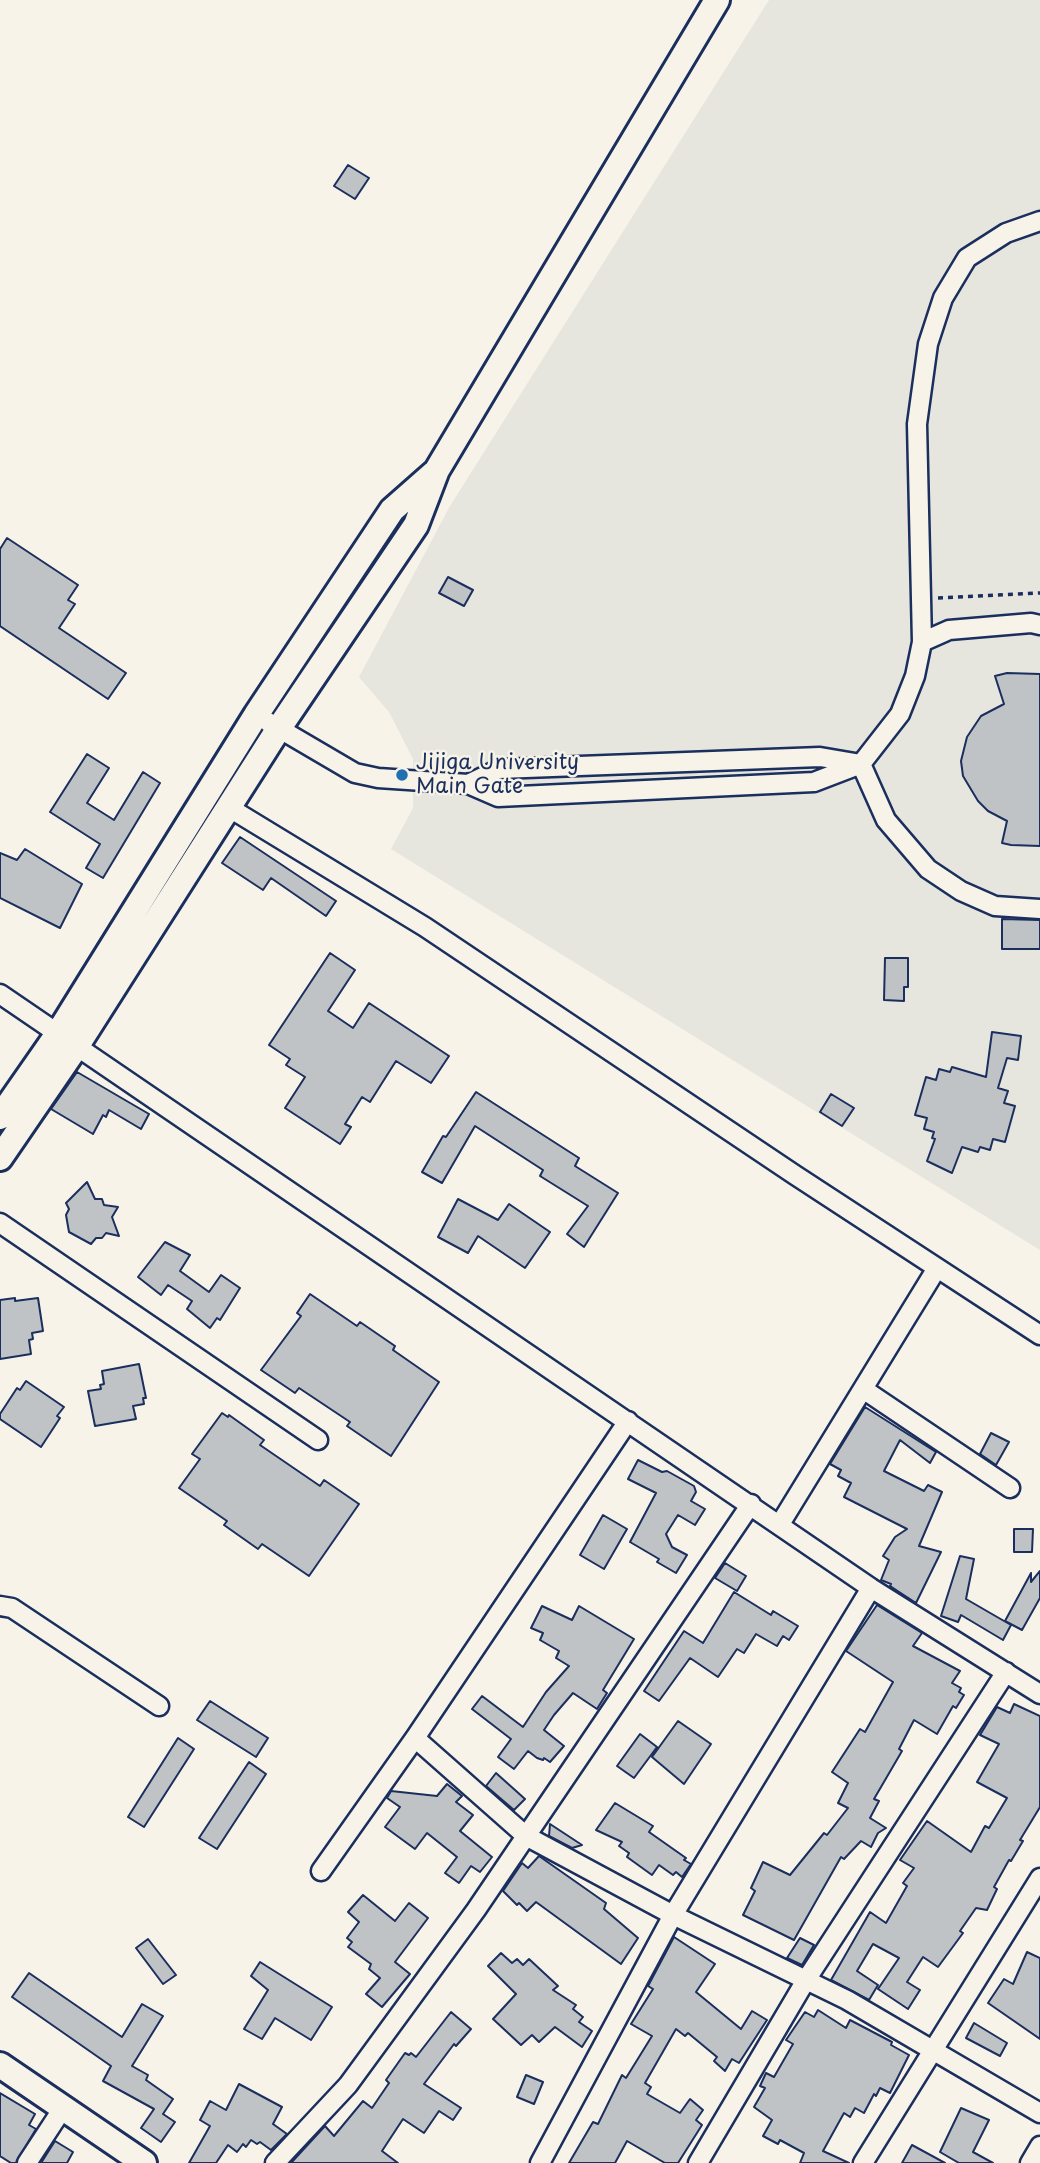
<!DOCTYPE html>
<html>
<head>
<meta charset="utf-8">
<style>
	body { margin:0 }
	canvas { display:block; background:#f7f3e8 }
</style>
</head>
<body>
<canvas width="1040" height="2163"></canvas>
<script>
const ctx = document.querySelector('canvas').getContext('2d');
ctx.lineJoin = 'round';
function fillPath(path, color) {
  ctx.fillStyle = color;
  ctx.fill(path, 'evenodd');
}
function strokePath(path, color, width, dash) {
  ctx.strokeStyle = color;
  ctx.lineWidth = width;
  ctx.lineCap = dash ? 'butt' : 'round';
  ctx.setLineDash(dash || []);
  ctx.stroke(path);
}
function write(font, color, halo, rows, align = 'center') {
  ctx.font = font + ' "Playpen Sans",sans-serif';
  ctx.lineWidth = 5;
  ctx.setLineDash([]);
  ctx.textBaseline = 'middle';
  ctx.strokeStyle = halo;
  ctx.fillStyle = color;
  for (const [text, x, y, turn = 0] of rows) {
    ctx.save();
    ctx.translate(x, y);
    ctx.rotate((+turn || 0) * Math.PI / 180);
    ctx.textAlign = isNaN(turn) ? turn : align;
    if (halo) ctx.strokeText(text, 0, 0);
    ctx.fillText(text, 0, 0);
    ctx.restore();
  }
}
const built = new Path2D(`
	M769,0H1040V1250L391,849L413,808V759L389,712L359,677L450,506Z`);
const building = new Path2D(`
	M348,165L369,178L355,199L334,186Z
	M7,538L78,585L68,600L75,604L59,628L126,673L108,699L0,626V549Z
	M448,577L473,590L464,606L439,593Z
	M1007,673L1040,674V846L1011,845L1002,843L1007,821L988,811L978,801L963,776L961,761L967,737L981,716L1004,704L995,676Z
	M87,754L109,768L87,803L114,820L143,772L160,783L103,878L86,868L100,844L50,812Z
	M240,837L336,901L326,916L271,878L263,890L222,863Z
	M25,849L82,884L60,928L0,898V853L17,860Z
	M1002,919L1040,920V949H1002Z
	M330,953L355,970L328,1011L353,1028L369,1003L449,1056L431,1083L396,1061L370,1102L362,1097L345,1124L351,1127L340,1144L285,1108L305,1077L286,1065L290,1059L269,1045Z
	M885,958H908V987H904V1001L884,1000Z
	M992,1032L1021,1036L1018,1060L1007,1058L998,1088L1008,1091L1004,1103L1015,1106L1005,1142L993,1139L990,1150L980,1147L978,1152L962,1147L952,1173L927,1161L935,1139L932,1138L934,1132L924,1129L927,1118L915,1115L926,1077L936,1080L939,1069L950,1072L952,1067L986,1077Z
	M77,1072L149,1114L141,1129L109,1110L106,1117L103,1115L93,1134L51,1109Z
	M476,1092L579,1158L575,1166L618,1193L584,1247L567,1234L588,1206L540,1176L543,1170L475,1126L442,1183L422,1172L443,1136L446,1137Z
	M831,1094L854,1108L842,1126L820,1112Z
	M87,1182L95,1199H102L104,1205L118,1207L112,1217L119,1236L106,1233L102,1238H96L91,1244L69,1232L66,1215L69,1209L66,1203Z
	M458,1199L498,1220L509,1204L550,1232L525,1268L478,1236L468,1253L438,1237Z
	M165,1242L190,1255L180,1271L209,1292L221,1275L240,1288L220,1320L217,1318L210,1328L187,1309L192,1301L168,1285L161,1295L138,1277Z
	M310,1294L357,1326L360,1322L395,1346L393,1350L439,1382L391,1456L347,1426L350,1422L299,1388L295,1393L261,1370L301,1316L297,1313Z
	M15,1298V1301L38,1298L43,1331L32,1333L33,1339L29,1340L31,1354L0,1359V1300Z
	M139,1364L146,1398H143L144,1404L133,1406L136,1419L95,1426L88,1391L101,1389L100,1385L104,1384L102,1371Z
	M26,1381L64,1407L57,1416L60,1418L41,1447L0,1419V1414L17,1388L20,1390Z
	M865,1407L936,1452L930,1463L900,1440L884,1471L924,1491L928,1485L942,1492L919,1546L941,1552L916,1603L890,1586L891,1584L881,1580L889,1560L883,1556L895,1537L907,1529L844,1497L851,1483L838,1476L841,1470L830,1464Z
	M222,1413L228,1417L229,1415L264,1440L260,1445L320,1486L324,1480L359,1504L309,1576L262,1544L258,1549L224,1525L227,1521L179,1488L200,1459L192,1454Z
	M991,1433L1009,1442L996,1465L980,1454Z
	M638,1460L662,1472L667,1471L694,1486L696,1492L691,1501L705,1509L695,1525L678,1515L666,1534L672,1547L687,1555L676,1573L657,1562L659,1559L630,1542L656,1493L628,1479Z
	M603,1515L627,1529L604,1569L580,1555Z
	M1014,1529H1033L1032,1552H1014Z
	M960,1556L974,1559L966,1599L1011,1625L1003,1640L961,1615L958,1622L941,1616Z
	M725,1563L746,1576L737,1591L715,1578Z
	M1040,1571V1598L1022,1630L1005,1621L1031,1573V1582Z
	M734,1592L771,1615L773,1611L798,1626L789,1640L783,1636L777,1646L756,1634L744,1653L737,1649L718,1677L690,1658L659,1701L644,1691L684,1631L703,1643Z
	M877,1605L922,1633L913,1646L960,1671L952,1683L961,1688L959,1692L964,1695L956,1708L953,1706L937,1734L914,1720L899,1749L902,1751L874,1799L879,1801L870,1818L886,1828L878,1833L871,1847L861,1841L844,1859L841,1857L794,1940L743,1915L755,1891L751,1888L763,1862L790,1875L824,1833L827,1835L848,1808L838,1803L848,1783L832,1772L860,1729L865,1732L893,1682L846,1651Z
	M542,1606L572,1620L579,1606L634,1639L603,1690L607,1693L597,1709L573,1693L554,1715L544,1730L564,1746L550,1762L544,1758L543,1760L537,1758L528,1751L514,1769L498,1757L511,1739L472,1709L482,1696L523,1727L546,1692L569,1666L556,1658L559,1651L540,1640L543,1633L531,1628Z
	M210,1701L268,1738L256,1757L197,1720Z
	M1014,1704L1040,1716V1807L1020,1840L1023,1841L1011,1861L1009,1860L994,1887L997,1889L987,1910L976,1908L960,1931L963,1933L938,1967L923,1957L907,1982L920,1990L908,2009L878,1989L899,1958L873,1944L857,1971L878,1985L869,2000L831,1980L870,1912L886,1923L907,1886L903,1883L914,1868L900,1860L927,1821L971,1852L985,1826L989,1828L1007,1798L977,1782L999,1744L980,1735L997,1707L1010,1713Z
	M678,1721L711,1744L684,1784L652,1757Z
	M640,1734L657,1747L634,1778L617,1766Z
	M178,1738L194,1749L144,1827L128,1817Z
	M249,1762L266,1774L217,1849L199,1838Z
	M496,1773L525,1799L514,1810L486,1786Z
	M447,1784L462,1796L456,1802L473,1815L460,1831L492,1857L480,1872L471,1866L459,1883L445,1873L457,1857L427,1833L415,1849L385,1827L400,1807L387,1798L391,1791L437,1796Z
	M615,1803L653,1826L649,1832L686,1858L684,1860L691,1864L682,1877L676,1872L673,1875L659,1865L652,1875L627,1857L629,1853L619,1846L622,1842L596,1830Z
	M550,1824L582,1845L572,1848L549,1836Z
	M539,1856L606,1903L604,1909L638,1938L621,1964L536,1902L527,1911L519,1903L517,1905L503,1891L522,1863L528,1868Z
	M363,1895L395,1921L409,1903L428,1918L395,1962L410,1974L382,2007L366,1994L380,1978L369,1969L371,1964L348,1947L352,1942L347,1938L359,1922L348,1912Z
	M674,1937L715,1964L696,1992L741,2029L752,2011L767,2020L739,2063L732,2059L725,2071L714,2061L717,2057L688,2033L685,2036L676,2029L645,2083L651,2087L647,2094L680,2113L690,2099L703,2110L696,2120L702,2125L678,2163H665L627,2141L615,2163H569L593,2122L598,2124L622,2075L626,2078L652,2036L631,2024L653,1989L648,1986Z
	M800,1938L814,1945L802,1965L787,1958Z
	M148,1939L176,1975L163,1984L136,1948Z
	M1027,1952L1040,1958V2039L988,2003L1004,1979L1013,1984Z
	M501,1953L512,1963L517,1959L523,1965L529,1959L558,1986L553,1990L576,2005L573,2009L583,2017L579,2022L592,2031L582,2047L555,2027L539,2042L532,2035L521,2045L493,2019L516,1994L488,1966Z
	M260,1962L332,2007L311,2040L275,2018L262,2039L244,2029L268,1990L251,1976Z
	M29,1973L122,2037L142,2004L163,2016L132,2066L148,2075L146,2080L173,2099L163,2114L175,2122L161,2142L141,2128L154,2109L103,2081L111,2066L12,1997Z
	M818,2010L846,2028L850,2020L892,2042L891,2045L909,2055L890,2093L880,2088L876,2096L874,2094L864,2113L855,2108L850,2117L844,2113L823,2151L849,2163H800L804,2153L780,2140L778,2144L763,2136L772,2120L754,2107L765,2088L760,2086L766,2073L774,2077L793,2044L786,2040L790,2034L805,2012L814,2017Z
	M451,2012L471,2029L456,2046L454,2044L424,2084L461,2108L453,2120L439,2111L424,2133L403,2119L382,2151L398,2163H291L325,2126L334,2136L363,2101L372,2108L389,2083L386,2080L405,2053L409,2055L411,2053L416,2057Z
	M974,2023L1007,2043L1000,2056L966,2038Z
	M526,2075L543,2082L534,2104L517,2097Z
	M239,2084L282,2107L273,2124L287,2134L271,2150L260,2142L257,2144L251,2140L246,2147L243,2144L237,2152L228,2145L216,2163H189L210,2126L200,2120L210,2101L226,2110Z
	M0,2093L35,2114L29,2125L36,2129L16,2163H11L0,2156Z
	M961,2108L989,2120L973,2152L993,2163H959L940,2152Z
	M55,2141L73,2152L67,2163H41Z
	M912,2145L945,2163H902Z`);
const path = new Path2D(`
	M938,598L1040,593`);
const street = new Path2D(`
	M922,642L949,630L1031,623L1040,625
	M268,722L355,773L378,778L468,784L498,797L814,782L861,764L900,714L915,676L922,642L917,424L928,344L943,298L967,258L1006,233L1040,221
	M861,764L886,820L928,869L961,891L995,906L1040,909
	M468,784L499,769L820,757L861,764
	M228,807L425,927L795,1175L1040,1335
	M0,994L871,1588L1040,1694
	M0,1223L318,1440
	M863,1389L1010,1488
	M780,1524L937,1268
	M0,1606L12,1608L159,1706
	M415,1738L526,1836L673,1915L847,2000L1040,2113
	M321,1871L415,1738L628,1421
	M27,2163L63,2108
	M275,2163L348,2085L476,1910L751,1504
	M540,2163L673,1915L871,1588
	M698,2163L806,1980L1006,1672
	M863,2163L1040,1878
	M1030,2163L1040,2146`);
const secondary = new Path2D(`
	M0,1117L57,1035L256,715L392,510L434,473
	M0,1158L76,1047L279,728L416,525L437,470L717,0
	M0,2065L144,2163`);
const markers = [
	[402,775,7,"#1f6fb2"]
];
const poiNames = [
	["Jijiga University",416,763],
	["Main Gate",416,787]
];
fillPath(built, '#e6e5de');
fillPath(building, '#c0c3c5');
strokePath(building, '#1b2f5e', 2);
strokePath(street, '#1b2f5e', 23);
strokePath(secondary, '#1b2f5e', 30);
strokePath(path, '#1b2f5e', 3.5, [5, 5]);
strokePath(street, '#f7f3e8', 18);
strokePath(secondary, '#f7f3e8', 24);
for (const [x, y, r, color] of markers) {
  const dot = new Path2D();
  dot.arc(x, y, r, 0, 2 * Math.PI);
  ctx.fillStyle = color;
  ctx.fill(dot);
  strokePath(dot, '#f7f3e8', 2.5);
}
write('21px', '#1b2f5e', '#f7f3e8', poiNames, 'left');
</script>
</body>
</html>
